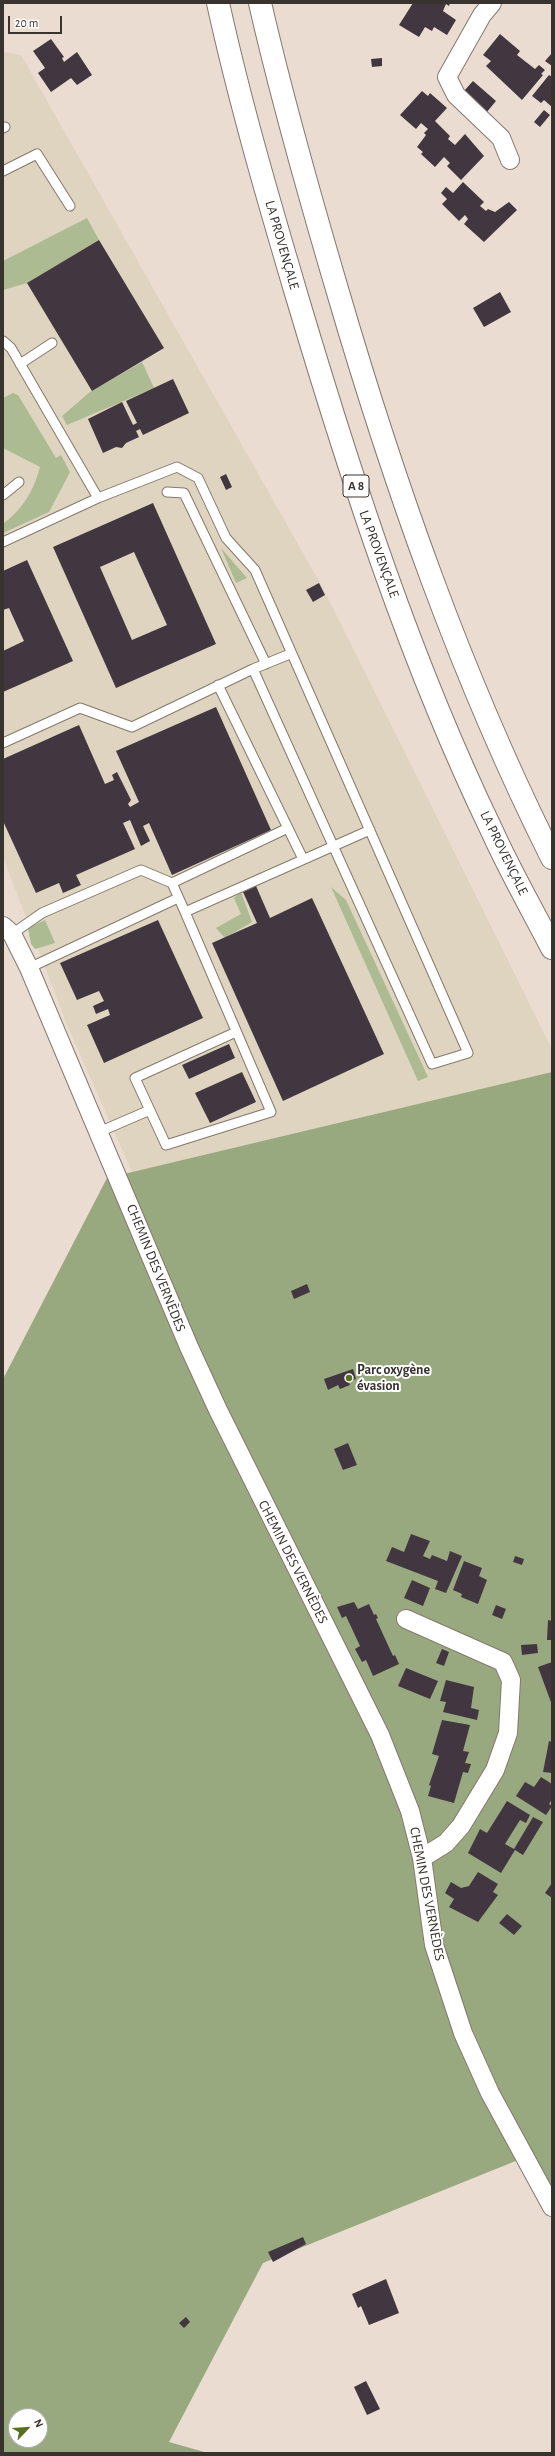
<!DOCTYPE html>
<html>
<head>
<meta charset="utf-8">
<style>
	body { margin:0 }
	#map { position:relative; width:555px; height:2456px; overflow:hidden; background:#eadcd0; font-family:"Alegreya Sans",sans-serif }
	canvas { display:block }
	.frame { position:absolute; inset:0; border:4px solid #38332e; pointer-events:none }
	.north { position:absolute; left:8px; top:2408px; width:40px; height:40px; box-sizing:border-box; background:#fff; border:1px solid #afadab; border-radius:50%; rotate:65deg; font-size:11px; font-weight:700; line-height:16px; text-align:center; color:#38332e }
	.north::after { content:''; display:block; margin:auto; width:14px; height:18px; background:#596f1f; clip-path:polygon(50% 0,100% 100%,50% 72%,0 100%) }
	.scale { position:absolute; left:8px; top:16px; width:54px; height:18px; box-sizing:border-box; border:2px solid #38332e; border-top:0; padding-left:5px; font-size:12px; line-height:14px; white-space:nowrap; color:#38332e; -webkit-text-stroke:3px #fff; paint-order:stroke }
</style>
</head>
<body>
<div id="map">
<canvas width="555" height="2456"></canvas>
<div class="frame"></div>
<div class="north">N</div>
<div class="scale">20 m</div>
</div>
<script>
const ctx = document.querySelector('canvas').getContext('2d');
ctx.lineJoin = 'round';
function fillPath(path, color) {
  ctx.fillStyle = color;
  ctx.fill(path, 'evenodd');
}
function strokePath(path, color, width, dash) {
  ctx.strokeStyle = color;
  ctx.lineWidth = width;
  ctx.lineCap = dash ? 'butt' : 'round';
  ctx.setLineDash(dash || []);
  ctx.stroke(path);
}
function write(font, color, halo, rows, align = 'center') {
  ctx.font = font + ' "Alegreya Sans",sans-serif';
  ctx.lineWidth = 4;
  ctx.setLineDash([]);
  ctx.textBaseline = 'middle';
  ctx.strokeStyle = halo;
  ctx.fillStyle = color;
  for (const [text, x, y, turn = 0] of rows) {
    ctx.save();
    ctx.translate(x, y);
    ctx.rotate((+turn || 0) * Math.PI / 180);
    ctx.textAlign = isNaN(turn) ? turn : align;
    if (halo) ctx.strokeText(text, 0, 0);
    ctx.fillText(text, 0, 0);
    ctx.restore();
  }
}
const industrial = new Path2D(`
	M3,52L21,55L324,590L552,1049V1072L132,1172L65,1020L3,857Z`);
const green = new Path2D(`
	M87,218L99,240L27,283L3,290V261Z
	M142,362L154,388L67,425L62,416L90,392Z
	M13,393L18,395L56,458L61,455L70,472L49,512L3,533V524C23,509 34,490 40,467L3,448V398Z
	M221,548L247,578L236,583Z
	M331,887L346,900L428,1077L418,1081Z
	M241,892L252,922L225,938L216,928L241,914L234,898Z
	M45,920L55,943L35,949L31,944L28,928Z`);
const forest = new Path2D(`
	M552,1072V2203L528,2156L263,2263L169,2442L208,2453H3V1379L107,1178ZM16,2416H40V2440H16Z`);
const building = new Path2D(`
	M413,3H450L449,6L446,4L443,11L456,20L447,35L434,27L432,31L425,27L419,37L399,25Z
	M500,34L520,51L517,55L535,69L539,65L545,70L541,74L543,75L522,100L486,66L491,61L483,55Z
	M51,39L64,57L62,58L64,62L77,52L92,75L77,85L71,78L51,92L38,73L45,68L33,51Z
	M552,53V66L545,61Z
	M382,58V66L372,67L371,59Z
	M549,75L552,77V107L544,100L541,103L532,96Z
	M473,81L496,101L486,113L464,91Z
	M422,91L428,96L430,93L447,108L435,121L450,136L448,139L455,145L465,134L484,156L461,180L447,166L450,163L444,157L435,167L421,154L423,152L417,147L426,135L424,133L428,129L421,123L416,129L400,115Z
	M544,110L550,115L540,127L534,122Z
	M463,182L484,202L480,206L486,211L488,209L495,212L509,202L517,210L484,242L464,224L468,219L465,215L459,221L442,204L447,199L441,193L446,187L453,193Z
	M99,240L164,348L92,391L27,283Z
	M500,292L511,312L484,327L473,308Z
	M173,379L189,413L143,435L140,429L136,431L139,437L126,443L122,448L116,447L103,453L88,419L122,402L133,425L137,423L126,401Z
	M226,474L232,487L226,490L220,477Z
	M153,503L216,644L116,688L53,547ZM134,552L167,625L132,640L100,567Z
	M27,560L73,661L3,692V651L24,641L9,608L3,610V571Z
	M319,583L325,595L313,602L306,590Z
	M216,707L271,830L172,875L149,823L143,826L150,841L141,846L130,820L123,823L135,849L76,875L81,885L63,893L59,883L36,893L3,821V759L79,725L105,784L114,780L112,775L117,772L131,800L128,804L130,807L139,802L116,751Z
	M256,886L270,918L312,898L384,1054L283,1101L212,943L257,923L243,892Z
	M158,920L203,1018L104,1063L87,1025L110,1015L108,1009L96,1014L93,1006L104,1001L99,991L77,1000L60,963Z
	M229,1044L235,1058L189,1079L182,1065Z
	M242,1072L256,1102L210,1123L195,1093Z
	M307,1284L310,1292L294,1299L291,1291Z
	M353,1369L356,1379L349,1382L350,1385L340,1389L338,1385L328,1390L324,1379Z
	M348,1443L357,1465L343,1470L334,1449Z
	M411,1534L430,1541L423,1556L430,1559L432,1555L447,1561L450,1551L462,1556L446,1593L435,1589L438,1581L386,1561L392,1547L404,1552Z
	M515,1556L524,1559L522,1565L513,1562Z
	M464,1561L482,1568L479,1576L487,1580L478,1604L461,1597L462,1594L453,1590Z
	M412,1580L430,1588L423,1606L404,1598Z
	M354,1602L358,1609L369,1604L374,1615L376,1614L378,1618L376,1619L393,1656L395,1655L399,1664L373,1676L366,1660L362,1662L355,1649L360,1646L346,1616L342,1618L337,1607Z
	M496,1605L506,1609L502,1619L492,1615Z
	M548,1620L552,1621V1640H547Z
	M537,1644L538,1653L522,1655L521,1645Z
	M442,1649L449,1652L444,1666L436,1663Z
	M552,1662V1705L538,1667Z
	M406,1668L438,1681L430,1699L398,1686Z
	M446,1680L474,1687L471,1708L479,1710L477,1720L443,1712L446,1702L440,1701Z
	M442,1720L470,1725L463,1751L469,1752L465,1763L471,1764L468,1773L463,1772L454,1803L428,1796L431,1786L429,1785L439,1756L432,1754Z
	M549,1741L552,1742V1773L543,1772Z
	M541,1777L552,1784V1799L549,1804L552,1806L546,1815L516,1796L525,1782L534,1787Z
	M507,1801L530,1815L526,1823L520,1820L505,1844L514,1849L533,1817L543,1822L523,1855L515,1850L501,1873L468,1853L480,1829L487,1833Z
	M478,1872L498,1884L493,1892L498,1895L478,1922L449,1907L454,1899L445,1893L451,1882L461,1888L469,1886Z
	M552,1883V1898L545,1893Z
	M507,1914L522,1926L514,1935L499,1923Z
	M303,2237L306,2244L273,2262L268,2252Z
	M386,2279L399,2313L369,2325L361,2306L358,2308L352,2294Z
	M186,2317L190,2322L184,2328L179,2323Z
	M366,2381L380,2409L367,2415L354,2387Z`);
const lane = new Path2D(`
	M3,128L5,127
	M3,171L37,154L70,206
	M3,341L11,348L98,498L3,542
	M20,364L52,343
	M167,492L184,493L266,664
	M3,495L19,482
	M98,498L177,467L198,478L226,538L255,570L468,1053L432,1064L253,669L290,654
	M218,685L303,859
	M3,743L80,708L132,727L253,669
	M185,912L172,883L288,828
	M12,934L42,913L141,870L172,883
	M29,968L178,898
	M236,1032L135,1078L166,1145L271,1112L185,912L370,830
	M99,1132L150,1110`);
const street = new Path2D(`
	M492,3L482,15L447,77L456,95L501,138L510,160
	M3,926L12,934L29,968L189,1347L218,1410L380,1735L410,1811L422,1858L434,1945L463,2033L490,2093L552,2207
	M406,1619L503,1662L511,1680L508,1733L495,1770L461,1826L446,1843L422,1858`);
const highway = new Path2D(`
	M218,3C240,103 269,202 298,300C352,481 410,661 492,831C510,871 532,909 552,948
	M260,3C282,99 309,194 337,289C394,484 461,676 552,858`);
const markers = [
	[349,1378,4,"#596f1f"]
];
const shields = [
	[356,486,26]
];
const shieldNames = [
	["A 8",356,486]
];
const streetNames = [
	["LA PROVENÇALE",282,245,74],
	["LA PROVENÇALE",379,554,70],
	["LA PROVENÇALE",504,853,64],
	["CHEMIN DES VERNÈDES",156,1268,68],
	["CHEMIN DES VERNÈDES",293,1562,63],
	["CHEMIN DES VERNÈDES",427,1894,79]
];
const poiNames = [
	["Parc oxygène",357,1370],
	["évasion",357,1386]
];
fillPath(industrial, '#ded4bf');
fillPath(green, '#acbb92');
fillPath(forest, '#99a97f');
fillPath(building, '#423740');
strokePath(lane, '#85786d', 11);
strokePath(street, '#85786d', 20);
strokePath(highway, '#85786d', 24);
strokePath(lane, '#fff', 9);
strokePath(street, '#fff', 18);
strokePath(highway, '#fff', 22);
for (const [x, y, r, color] of markers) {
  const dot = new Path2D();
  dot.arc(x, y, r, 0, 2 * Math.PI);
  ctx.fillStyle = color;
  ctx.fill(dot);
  strokePath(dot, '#fff', 1.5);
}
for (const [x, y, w] of shields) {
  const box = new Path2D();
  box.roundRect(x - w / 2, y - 11, w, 22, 3);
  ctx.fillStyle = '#fff';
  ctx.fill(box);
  strokePath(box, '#38332e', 1);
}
write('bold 13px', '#38332e', null, shieldNames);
write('14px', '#38332e', '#fff', streetNames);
write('bold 14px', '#38332e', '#fff', poiNames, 'left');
</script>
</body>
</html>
